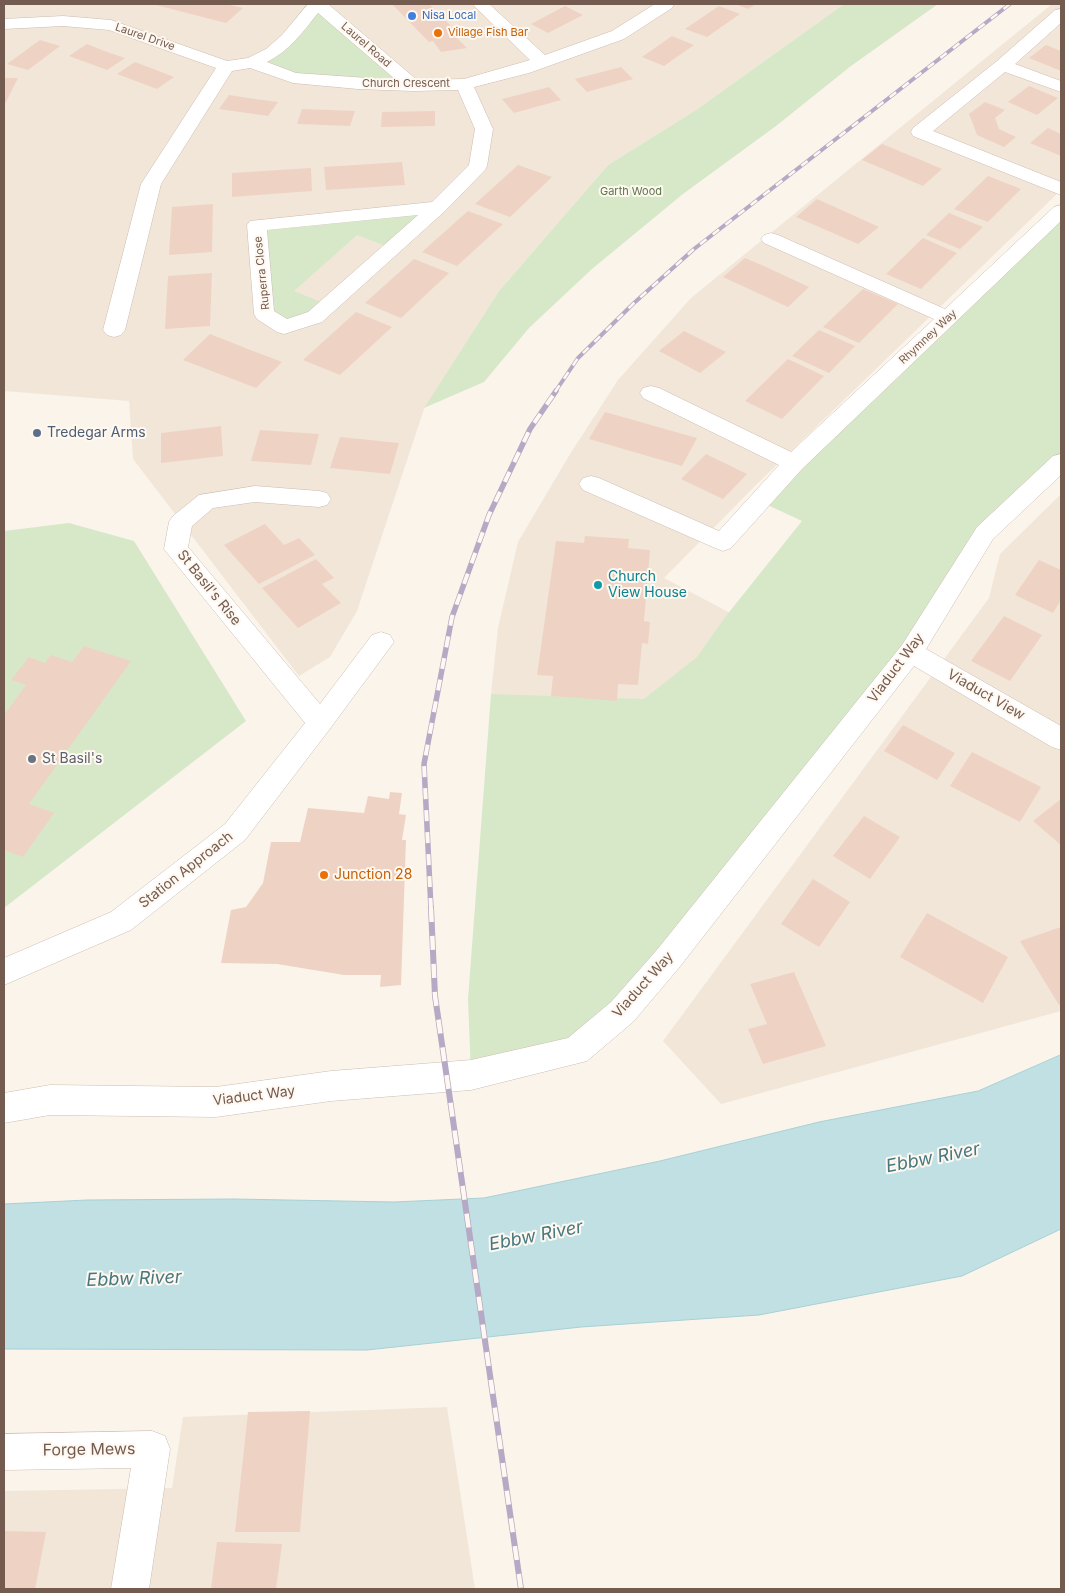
<!DOCTYPE html>
<html>
<head>
<meta charset="utf-8">
<style>
	body { margin:0 }
	#map { position:relative; width:1065px; height:1593px; overflow:hidden; background:#fbf4ea; font-family:Inter,sans-serif }
	canvas { display:block }
	.frame { position:absolute; inset:0; border:5px solid #745b4f; pointer-events:none }
</style>
</head>
<body>
<div id="map">
<canvas width="1065" height="1593"></canvas>
<div class="frame"></div>
</div>
<script>
const ctx = document.querySelector('canvas').getContext('2d');
ctx.lineJoin = 'round';
function fillPath(path, color) {
  ctx.fillStyle = color;
  ctx.fill(path, 'evenodd');
}
function strokePath(path, color, width, dash) {
  ctx.strokeStyle = color;
  ctx.lineWidth = width;
  ctx.lineCap = dash ? 'butt' : 'round';
  ctx.setLineDash(dash || []);
  ctx.stroke(path);
}
function write(font, color, halo, rows, align = 'center') {
  ctx.font = font + ' Inter,sans-serif';
  ctx.lineWidth = 4;
  ctx.setLineDash([]);
  ctx.textBaseline = 'middle';
  ctx.strokeStyle = halo;
  ctx.fillStyle = color;
  for (const [text, x, y, turn = 0] of rows) {
    ctx.save();
    ctx.translate(x, y);
    ctx.rotate((+turn || 0) * Math.PI / 180);
    ctx.textAlign = isNaN(turn) ? turn : align;
    if (halo) ctx.strokeText(text, 0, 0);
    ctx.fillText(text, 0, 0);
    ctx.restore();
  }
}
const residential = new Path2D(`
	M4,4H844L696,110L608,165L499,291L424,409L357,611L330,657L299,676L133,459L129,401L4,391Z
	M1052,4H1061V190L757,484L664,578L734,615L697,676L630,716L491,694L498,628L518,542L570,454L618,380L691,298Z
	M1061,494V1011L721,1104L663,1041L989,598L1000,554Z
	M447,1407L475,1589H4V1491L172,1488L183,1417Z`);
const green = new Path2D(`
	M317,4H318L413,86L293,78L252,63L288,39Z
	M844,4H938L851,66L776,126L683,194L592,269L529,328L484,382L424,408L499,291L608,165L696,110Z
	M438,207L391,248L357,235L294,291L328,305L284,327L264,314L257,225Z
	M1061,211V462L985,533L911,652L576,1051L471,1075L468,999L491,694L644,699L697,657L726,616L802,521L761,502L795,463Z
	M69,523L134,541L246,721L4,908V531Z`);
const water = new Path2D(`
	M1061,1055V1229L962,1276L759,1315L581,1327L367,1350L4,1349V1204L87,1200L234,1199L394,1202L484,1198L660,1161L819,1122L978,1091Z`);
const building = new Path2D(`
	M158,4H225L243,8L226,23L156,5Z
	M392,4H429L459,34L454,35L467,48L441,52L433,41L429,42Z
	M735,4H756L748,9Z
	M565,6L583,15L548,33L531,24Z
	M719,6L740,14L707,37L685,29Z
	M672,36L694,45L664,66L642,57Z
	M40,40L60,46L28,70L7,64Z
	M87,44L107,52L125,58L107,70L69,56Z
	M1046,45L1061,51V71L1029,58Z
	M135,62L156,70L174,77L157,89L117,74Z
	M621,67L633,79L587,92L575,79Z
	M4,78H18L4,106Z
	M1029,86L1058,98L1037,115L1008,102Z
	M549,87L561,100L514,113L502,99Z
	M229,95L255,99L278,102L268,116L219,109Z
	M985,102L1005,110L995,118L999,129L1016,137L1004,147L977,135L973,124L969,114Z
	M302,109L330,110L355,111L350,126L297,124Z
	M435,111V126L381,127L382,112Z
	M1048,128L1061,134V156L1030,143Z
	M882,144L921,160L942,169L923,186L862,160Z
	M402,162L405,185L326,190L324,167Z
	M518,165L552,177L510,217L475,204Z
	M311,168L312,191L232,197V173Z
	M988,176L1021,189L988,222L954,209Z
	M817,199L837,208L879,227L858,244L796,217Z
	M213,204L212,252L169,255L172,207Z
	M468,211L503,224L457,266L422,252Z
	M949,213L983,227L960,249L926,235Z
	M923,238L957,253L921,289L886,274Z
	M745,258L766,267L809,287L788,307L723,277Z
	M414,259L449,273L401,318L365,303Z
	M212,273L210,326L165,329L168,276Z
	M863,289L898,304L859,343L823,327Z
	M356,312L392,327L340,375L303,360Z
	M819,330L855,346L829,373L792,356Z
	M684,331L726,352L700,373L659,351Z
	M210,334L248,349L282,362L256,388L183,360Z
	M788,359L824,376L782,419L745,401Z
	M605,412L697,438L682,466L589,439Z
	M221,426L223,456L161,463V433Z
	M260,430L319,434L311,465L251,461Z
	M340,437L399,443L390,474L330,468Z
	M706,454L747,474L723,499L681,479Z
	M265,524L284,545L299,538L315,555L259,584L224,545Z
	M585,536L629,539L628,548L650,550L644,621L650,622L648,644L642,643L638,685L618,684L617,701L551,696L553,676L537,675L556,541L584,543Z
	M316,559L334,578L322,584L341,603L298,628L262,588Z
	M1039,560L1061,570V600L1053,613L1015,595Z
	M1004,616L1042,635L1010,681L971,661Z
	M84,646L131,661L29,804L54,813L23,857L4,850V715L26,685L11,680L29,657L45,663L51,655L72,662Z
	M903,725L955,753L937,780L884,751Z
	M972,752L1041,787L1020,822L950,786Z
	M390,792L402,793L399,814L406,815L402,840H406L401,985L380,987L381,975H344L277,964L221,963L231,910L246,907L263,883L271,842H300L308,808L364,813L368,796L389,799Z
	M1061,799V845L1033,821Z
	M864,816L900,837L870,879L833,856Z
	M813,879L850,902L819,947L781,924Z
	M927,913L1008,957L983,1003L900,957Z
	M1061,927V1004L1059,1005L1020,941Z
	M794,972L826,1046L763,1064L748,1029L767,1024L750,984Z
	M310,1411L300,1532H235L248,1412Z
	M4,1531L46,1532L35,1589H4Z
	M217,1542L282,1544L276,1589H211Z`);
const minor = new Path2D(`
	M308,4H328L417,80L464,79L530,60L472,4H489L545,55L612,31L655,4H674L672,8L624,39L529,73L474,87L493,129L487,166L485,170L445,211L322,322L284,334L277,332L257,319L254,314L247,225L250,221L432,202L469,165L475,129L458,90L413,91L358,89L293,83L250,68L232,71L161,184L125,330L121,335L114,337L107,335L103,330L141,184L216,68L109,30L63,26L4,29V19L63,16L111,20L227,61L248,58L266,49L282,35ZM318,13L396,80L296,73L267,62C289,51 303,32 318,13ZM418,215L308,312L287,319L274,311L267,230Z
	M1061,9V23L1015,64L1061,81V92L1005,72L933,131L1061,182V195L913,136L911,132L913,128L997,61L1055,10Z
	M1061,205V221L802,469L731,548L723,551L715,548L583,490L579,484L583,478L591,476L599,478L719,531L779,465L643,398L640,393L643,388L651,386L659,388L791,452L934,319L764,243L761,239L764,235L771,233L778,235L945,309L1054,207Z
	M1061,454V475L993,539L926,649L1061,726V750L1052,747L914,666L678,969L633,1022L587,1061L471,1090L331,1101L216,1117L50,1115L4,1123V1093L50,1085L216,1087L331,1071L471,1060L568,1038L611,1002L656,951L902,645L977,527L1053,456Z
	M255,486L319,491L327,493L331,499L327,505L319,507L255,502L213,508L192,526L188,547L320,704L372,635L381,632L390,635L394,642L329,730L245,840L131,930L4,985V958L111,912L225,824L305,723L164,549L169,522L173,516L199,495Z
	M152,1431L165,1436L170,1449L149,1589H111L131,1468L4,1470V1434Z`);
const railFar2 = new Path2D(`
	M555,392L578,358L634,303L694,249L1010,4`);
const railFar1 = new Path2D(`
	M431,909L424,764L452,617L489,515L530,429L556,391`);
const rail = new Path2D(`
	M431,908L435,996L521,1589`);
const markers = [
	[412,16,5,"#3f7fe0"],
	[438,33,5,"#e8710a"],
	[37,433,5,"#5c6f8a"],
	[598,585,5,"#0f9aa8"],
	[32,759,5,"#6b7280"],
	[324,875,5,"#e8710a"]
];
const farShopnames = [
	["Nisa Local",422,16]
];
const farFoodnames = [
	["Village Fish Bar",448,33]
];
const farStreetnames = [
	["Laurel Drive",145,37,19],
	["Laurel Road",366,45,41],
	["Church Crescent",406,84],
	["Ruperra Close",262,273,-96],
	["Rhymney Way",928,337,-43]
];
const farParknames = [
	["Garth Wood",631,192]
];
const serviceNames = [
	["Tredegar Arms",47,433]
];
const cultureNames = [
	["Church",608,577],
	["View House",608,593]
];
const streetNames = [
	["St Basil's Rise",209,588,51],
	["Viaduct Way",896,668,-53],
	["Viaduct View",986,695,30],
	["Station Approach",186,870,-38],
	["Viaduct Way",643,985,-48],
	["Viaduct Way",254,1096,-7]
];
const worshipNames = [
	["St Basil's",42,759]
];
const foodNames = [
	["Junction 28",334,875]
];
const nearStreetnames = [
	["Forge Mews",89,1450,-1]
];
const nearWaternames = [
	["Ebbw River",933,1158,-11],
	["Ebbw River",536,1236,-11],
	["Ebbw River",134,1279,-2]
];
fillPath(residential, '#f2e6d9');
fillPath(green, '#d7e8c9');
fillPath(water, '#c0e0e4');
strokePath(water, '#a7d0d5', 1);
fillPath(building, '#eed3c4');
strokePath(minor, '#cdbcb1', 1);
fillPath(minor, '#fff');
strokePath(railFar2, '#b6a9c5', 4);
strokePath(railFar1, '#b6a9c5', 5.5);
strokePath(rail, '#b6a9c5', 6);
strokePath(railFar2, '#fef8f1', 2.5, [8]);
strokePath(railFar1, '#fef8f1', 4, [11]);
strokePath(rail, '#fef8f1', 4.5, [14]);
for (const [x, y, r, color] of markers) {
  const dot = new Path2D();
  dot.arc(x, y, r, 0, 2 * Math.PI);
  ctx.fillStyle = color;
  ctx.fill(dot);
  strokePath(dot, '#fef8f1', 2);
}
write('11px', '#366cbe', '#fef8f1', farShopnames, 'left');
write('11px', '#c56008', '#fef8f1', farFoodnames, 'left');
write('11px', '#745b4f', '#fef8f1', farStreetnames);
write('11px', '#597848', '#fef8f1', farParknames);
write('14px', '#4e5e75', '#fef8f1', serviceNames, 'left');
write('14px', '#0d838f', '#fef8f1', cultureNames, 'left');
write('14px', '#745b4f', '#fef8f1', streetNames);
write('14px', '#5b616d', '#fef8f1', worshipNames, 'left');
write('14px', '#c56008', '#fef8f1', foodNames, 'left');
write('16px', '#745b4f', '#fef8f1', nearStreetnames);
write('italic 18px', '#47787f', '#fef8f1', nearWaternames);
</script>
</body>
</html>
